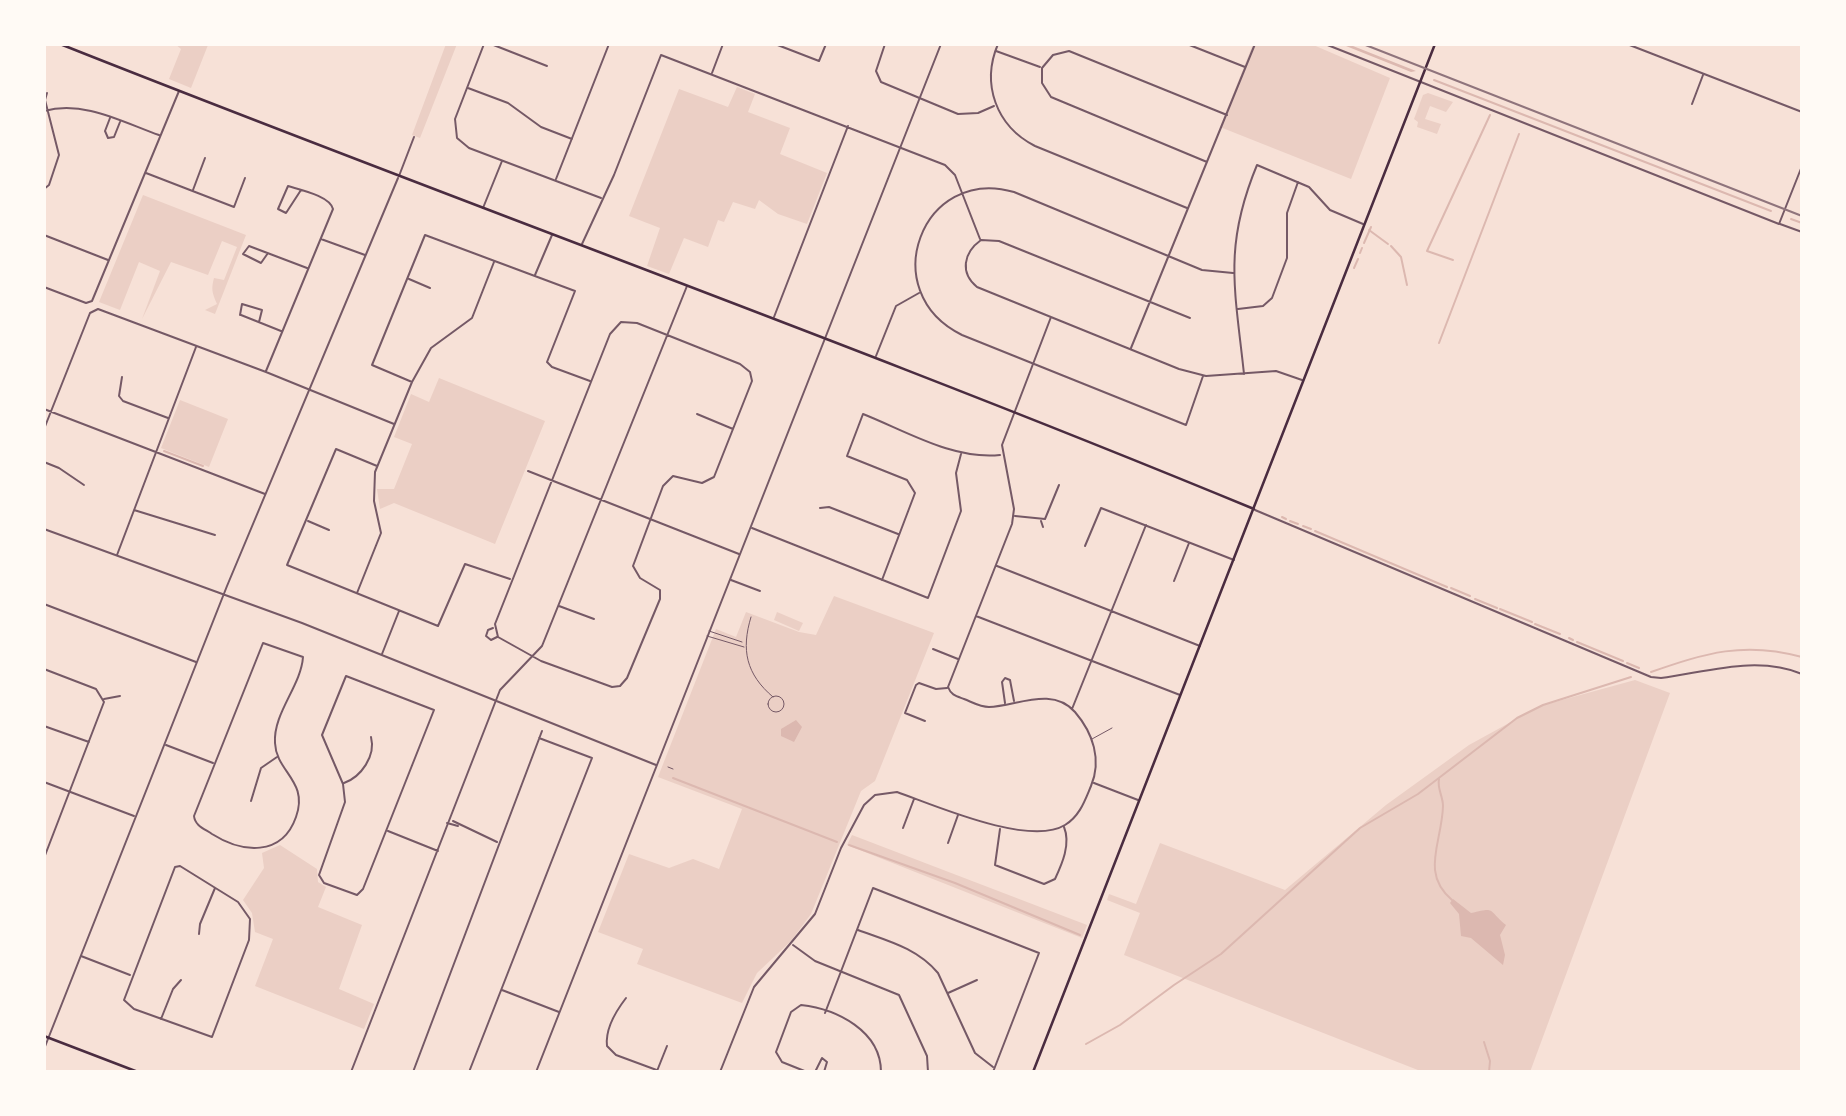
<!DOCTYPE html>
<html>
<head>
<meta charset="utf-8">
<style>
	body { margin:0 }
	#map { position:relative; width:1846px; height:1116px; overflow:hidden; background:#f7e1d7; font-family:"Archivo Narrow",sans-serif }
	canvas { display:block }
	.frame { position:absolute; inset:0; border:46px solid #fffaf5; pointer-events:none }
</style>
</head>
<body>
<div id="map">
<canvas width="1846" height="1116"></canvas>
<div class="frame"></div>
</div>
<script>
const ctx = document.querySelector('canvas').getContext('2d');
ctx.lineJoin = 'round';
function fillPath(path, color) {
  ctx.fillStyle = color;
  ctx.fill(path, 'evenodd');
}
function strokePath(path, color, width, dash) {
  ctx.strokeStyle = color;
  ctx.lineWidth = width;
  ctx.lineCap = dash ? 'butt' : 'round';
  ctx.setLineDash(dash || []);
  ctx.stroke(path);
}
const green = new Path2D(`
	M175,44L208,45L191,88L169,79L181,49Z
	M446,44H457L420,138L412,135Z
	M1253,44H1311L1390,78L1351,179L1220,127Z
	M737,87L755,94L748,112L790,128L780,154L827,173L807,224L778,214L759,200L755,209L733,202L724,222L718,220L708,247L684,238L669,274L647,266L660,228L629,216L679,89L728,107Z
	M1428,93L1453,102L1446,112L1430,106L1425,119L1441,124L1437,134L1417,127L1418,122L1414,119L1423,95Z
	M143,195L246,235L215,314L205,310L217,304C212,293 211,289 214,278L224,280L237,247L222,241L208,275L171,262L142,319L160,271L139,262L120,310L99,302Z
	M439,378L545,421L495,544L394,503L380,509L377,489H394L412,444L394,437L411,394L429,402Z
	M180,400L228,419L209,467L161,448Z
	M834,596L934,633L875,781L861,791L811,914L791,941L757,973L742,1003L637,964L643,949L598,932L629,854L669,868L693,859L719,869L742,809L658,777L716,629L736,637L746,612L799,632L816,635Z
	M777,612L803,623L799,631L774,620Z
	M1635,680L1670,693L1530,1072H1423L1124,955L1140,913L1107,900L1109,894L1136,904L1160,843L1285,890L1386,805L1469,745L1540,706Z
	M852,835L1087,925L1082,938L847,845Z
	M280,845L317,869L318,882L326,887L318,907L362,925L339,989L374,1004L364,1029L255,986L273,939L255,932L252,913L243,900L264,868L262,853Z`);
const water = new Path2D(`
	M1341,44H1348L1416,71L1411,72Z
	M796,720L802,727L794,742L781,736V729Z
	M1453,899L1471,913C1496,907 1487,909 1506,925L1500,935L1505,955L1503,965L1471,938L1461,936L1459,914L1450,903Z`);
const stream = new Path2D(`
	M1434,80L1771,211
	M1791,219L1802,223
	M1369,230L1388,244
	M1364,243L1371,227
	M1391,246L1401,257L1407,285
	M1360,253L1362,248
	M1453,260L1427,251L1490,115
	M1354,268L1358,259
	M1439,343L1519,134
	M164,451L203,466
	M1282,517L1286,519
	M1290,521L1298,524
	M1303,526L1311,529
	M1315,531L1447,587
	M1451,588L1470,596
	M1475,599L1497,608
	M1500,609L1532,622
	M1535,624L1560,634
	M1569,638L1573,640
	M1577,642L1623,661
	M1627,663L1639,668
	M1651,672C1706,653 1744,641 1802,657
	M673,778L837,842
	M1439,779C1437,789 1443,796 1443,806C1442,843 1420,873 1452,900
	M849,845L955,883L1080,935
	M1484,1042L1490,1061L1489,1072
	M1086,1044L1120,1025L1174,985L1221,954L1360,828L1418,794L1517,718L1543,705L1631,677`);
const service = new Path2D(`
	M751,617C741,650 746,674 773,697
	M709,631L742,642
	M707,636L744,647
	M768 704a8 8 0 1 1 16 0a8 8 0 1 1-16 0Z
	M1092,739L1112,728
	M668,767L673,769`);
const minor = new Path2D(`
	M484,44L455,119L457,138L469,148L601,198
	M491,44L547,66
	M775,44L819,61L826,44
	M885,44L876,71L881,82L958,114L978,113L994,106
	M998,44C981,84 996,126 1035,146L1187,208
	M1187,44L1245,67
	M1627,44L1802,112
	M996,51L1040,67
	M712,73L723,44
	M468,88L508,103L541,127L572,139
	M1692,104L1703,75
	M44,111C84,100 122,122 159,135
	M110,118L105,131L108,138L114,137L120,122
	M1207,162L1051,97L1042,83V68L1053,55L1069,51L1227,115
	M146,173L234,207L245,178
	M399,176L414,137
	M556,179L609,44
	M44,189L49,185L59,155L45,100L47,93
	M193,190L205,158
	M483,208L502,161
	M1780,224L1802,232
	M44,235L108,260
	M321,239L365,255
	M582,244L614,175L661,55L945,165L955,175L980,239
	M268,253L261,263L243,254L249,246L307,268
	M535,275L552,235
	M409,279L430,288
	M44,287L86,303L92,301L179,91
	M1238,309L1263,306L1272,298L1287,258V213L1298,182
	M774,317L848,126
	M1190,318L999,241L981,240C963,253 960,273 977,287L1179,369L1206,376L1276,371L1302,380
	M259,322L262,310L242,304L240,315H241L281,331
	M621,322L637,323L740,364L750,372L752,381L714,477L702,483L673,476L663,486L633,566L640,578L660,590V599L627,678L620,686L612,687L541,661L498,637L495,624L610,334Z
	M1131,348L1255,44
	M876,356L896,306L919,293
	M266,371L333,209C330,196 301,190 288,186L278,209L286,213L301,190
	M1244,374C1235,289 1223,247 1257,165L1309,187L1330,210L1363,224
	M1203,376L1186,425L962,335C874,292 922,165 1014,192L1202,270L1233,273
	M122,377L119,396L123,401L168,418
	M412,382L372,365L425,235L575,291L547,362L552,367L590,381
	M44,409L265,494
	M697,414L733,429
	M44,429L90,313L98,309L266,372L394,424
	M44,462L59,468L84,485
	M377,466L336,449L287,565L438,626L465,564L510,579
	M528,471L739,554
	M820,508L829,507L898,534
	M134,510L215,535
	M1255,510L1651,677L1661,678C1707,672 1757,655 1802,674
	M1015,516L1045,519L1059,485
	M308,521L329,530
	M1041,521L1043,527
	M752,528L928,598L961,511L956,473L961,454
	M1085,546L1101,508L1234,560
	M117,555L196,347
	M997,566L1200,646
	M731,580L760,591
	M882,580L915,493L907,480L847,456L863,414C906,431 953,460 1000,455
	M1174,581L1189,543
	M357,593L381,533L374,501L375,472L412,382L431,348L472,318L494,262
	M44,604L196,662
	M559,606L594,619
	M976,616L1180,695
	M493,628L488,630L486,636L491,640L497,637
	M263,643L303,657C301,686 273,713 275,743C276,772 309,781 296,817C282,857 242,853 212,834C205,829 195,826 194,816Z
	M933,649L958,659
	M382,654L399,611
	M44,669L96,689L104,702L44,858
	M346,676L434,710L363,889L357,895L324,883L319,875L345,802L343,784L322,735Z
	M104,699L120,696
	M1005,703L1002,682L1005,678L1010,680L1014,701
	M1072,709L1146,525
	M925,721L905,713L916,685L919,683L936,689L947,688
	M44,726L89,742
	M166,745L213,763
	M44,782L134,816
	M344,783C361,777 376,756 371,737
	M1094,783L1138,800
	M251,801L261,768L277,757
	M453,821L497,842
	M447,823L458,826
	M903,828L914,799
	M1000,829L995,865L1044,884L1055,879C1062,864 1071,844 1064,827
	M388,831L438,851
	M948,843L958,815
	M180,866L238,902L250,919L249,940L212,1037L134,1009L124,1000L175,867Z
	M858,930C888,941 917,948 938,973L975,1053L993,1067
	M199,934L200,924L215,888
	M793,945L815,961L899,995L927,1056L928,1072
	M81,956L130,975
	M502,990L559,1012
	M948,993L977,980
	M626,998C616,1011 605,1029 607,1046L616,1055L662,1072
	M825,1013L873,888L1039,953L993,1072
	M161,1019L173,989L181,980
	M657,1071L667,1046
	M351,1072L500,690L542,646L687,286
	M413,1072L542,731
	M469,1072L592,758L539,738
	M720,1072L754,987L815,914L841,848L864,805L875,795L897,792C934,805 1029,847 1065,825C1080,816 1085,800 1091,786C1102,760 1093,733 1075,712C1052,686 1017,706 989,707C980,707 972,702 964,699C956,696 951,695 948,687L1012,524L1014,509L1002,445L1051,317
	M807,1072L782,1062L776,1052L791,1012L801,1005C837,1009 881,1031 881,1072
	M815,1072L822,1058L827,1062L824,1072`);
const tertiary = new Path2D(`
	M1325,44L1779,224L1802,166
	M44,529L302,623L656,765
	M44,1049L227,586L398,178
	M536,1072L941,44`);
const secondary = new Path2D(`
	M60,44C458,202 860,346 1254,509
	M44,1036L138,1072
	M1033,1072L1435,44`);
const rail = new Path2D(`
	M1363,44L1802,216`);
fillPath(green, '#ebcfc5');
fillPath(water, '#dcb8b0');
strokePath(stream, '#dcb8b0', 2);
strokePath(service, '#755966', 1);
strokePath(minor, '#755966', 2);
strokePath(tertiary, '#755966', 2);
strokePath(secondary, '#4a2c40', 2.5);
strokePath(rail, '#8f747c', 2);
</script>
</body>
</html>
